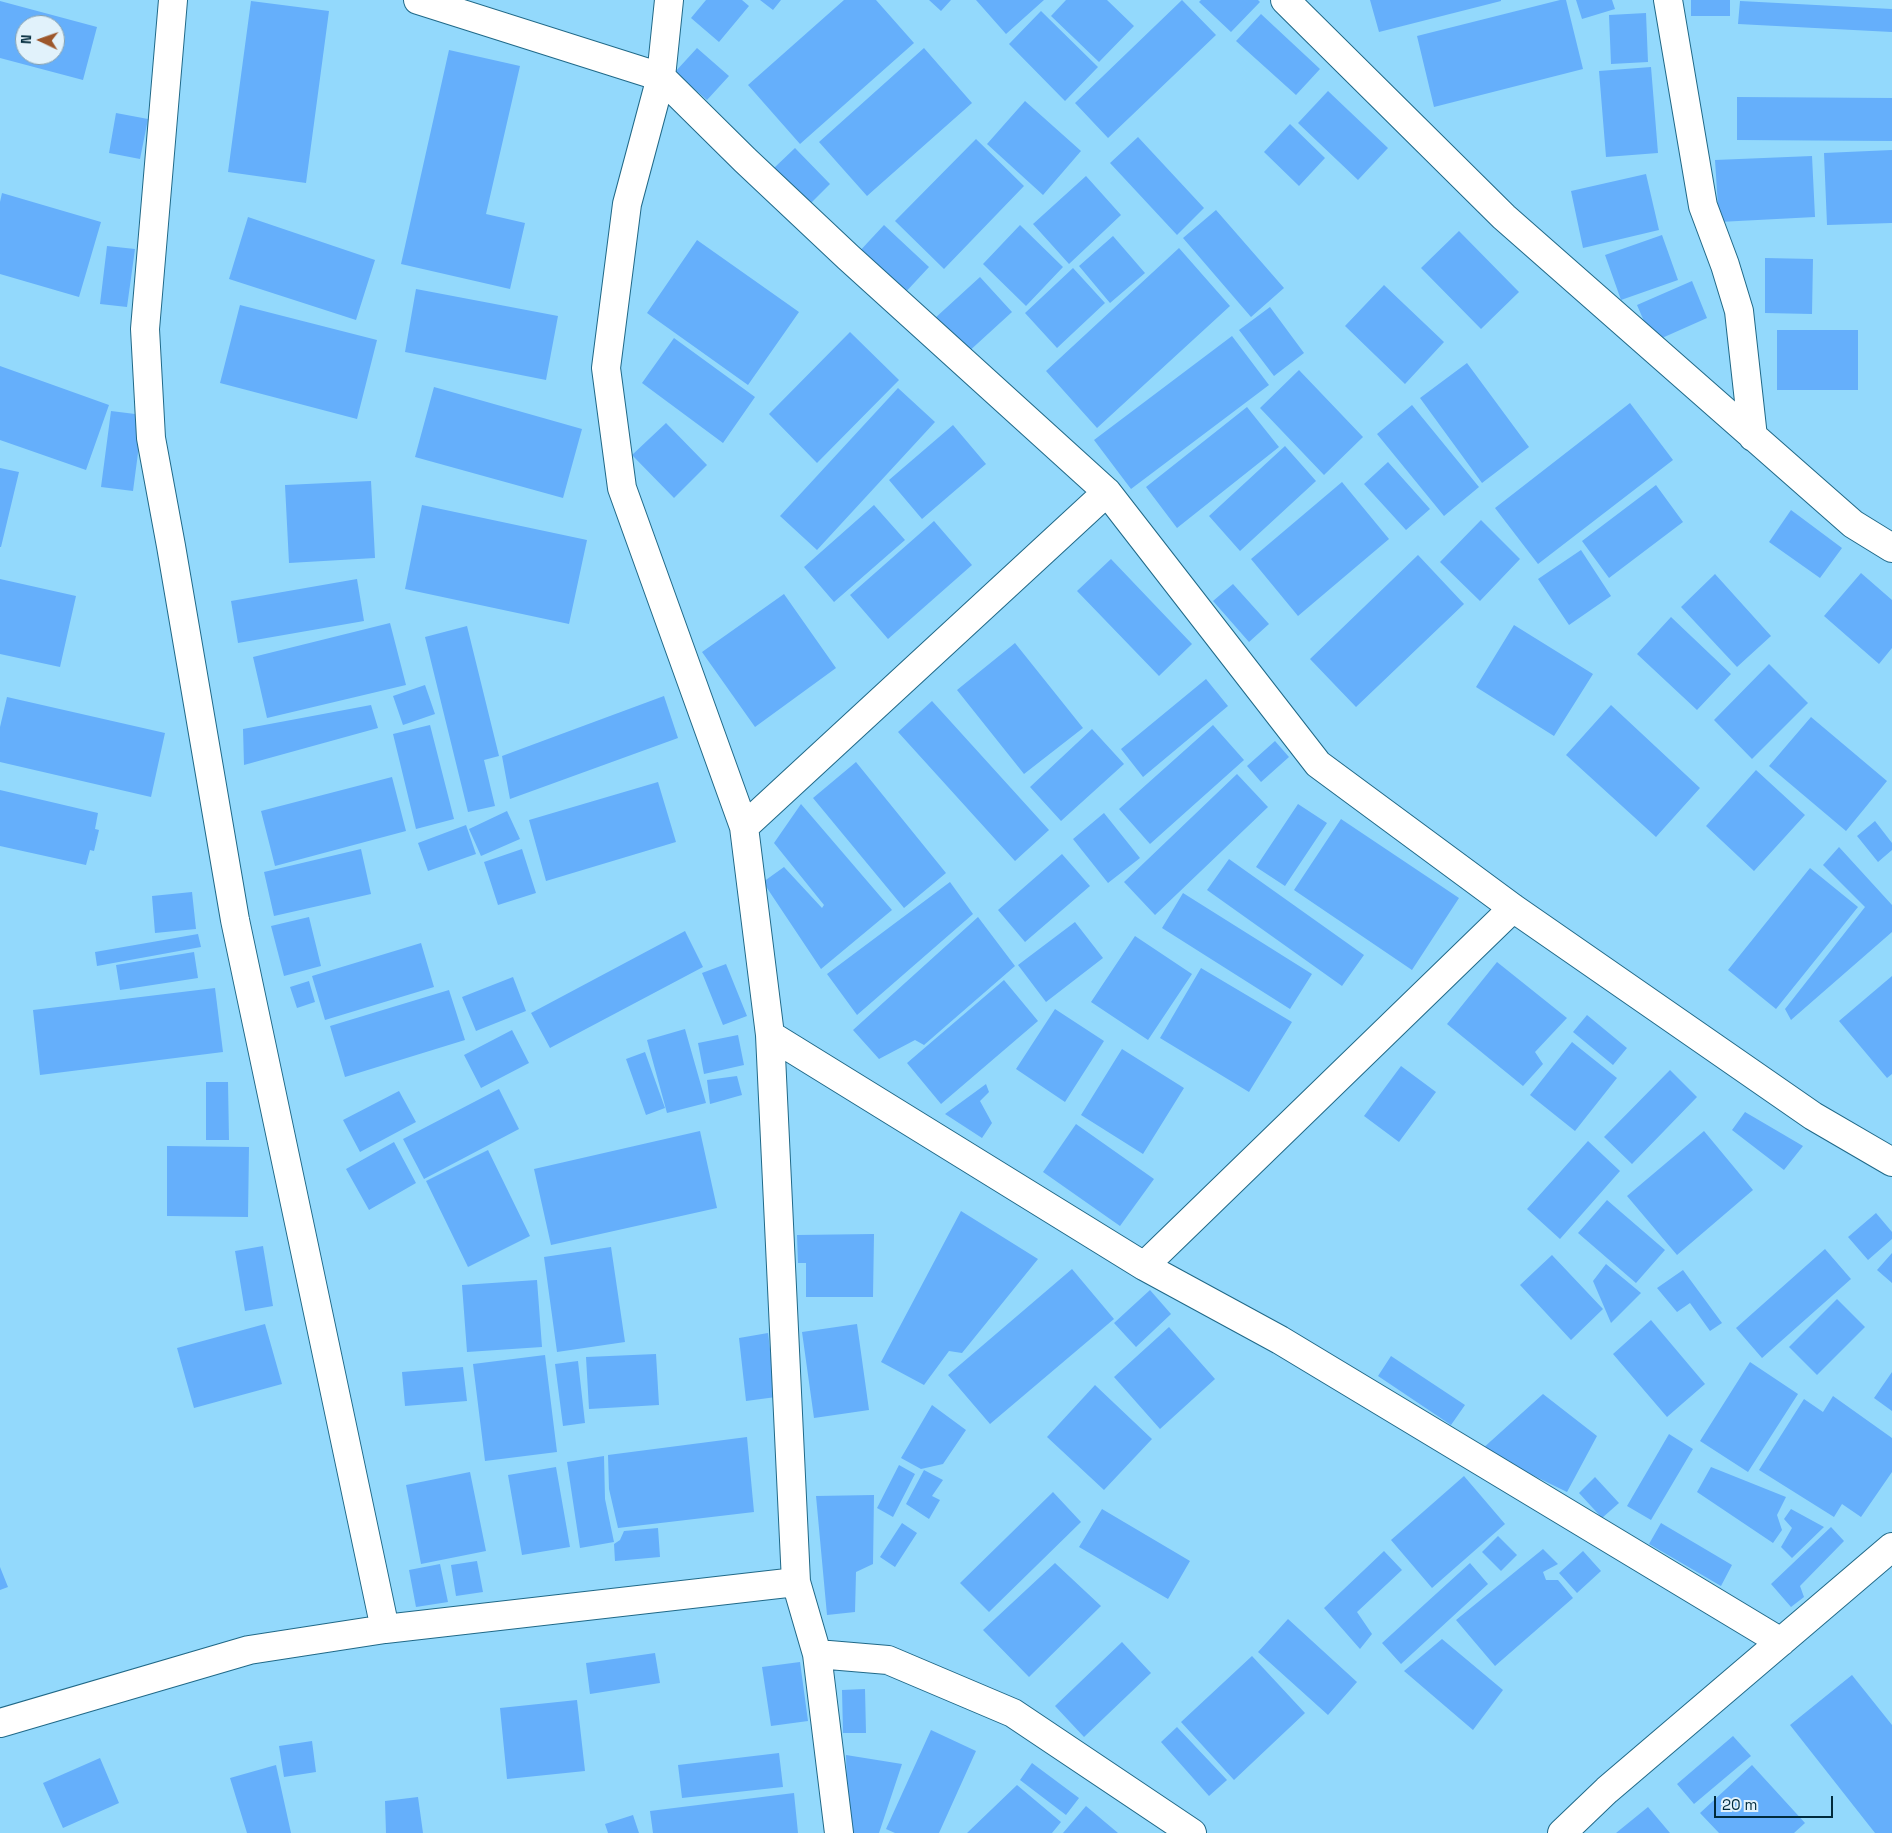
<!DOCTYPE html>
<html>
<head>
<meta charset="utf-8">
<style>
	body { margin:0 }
	#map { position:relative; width:1892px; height:1833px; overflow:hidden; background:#93d9fc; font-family:"Space Grotesk",sans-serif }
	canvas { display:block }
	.north { position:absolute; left:15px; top:15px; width:50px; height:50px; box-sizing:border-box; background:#e1f2fb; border:1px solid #87a2af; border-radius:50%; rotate:273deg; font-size:14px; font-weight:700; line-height:20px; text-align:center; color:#012b3c }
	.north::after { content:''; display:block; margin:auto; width:18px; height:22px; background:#9c572b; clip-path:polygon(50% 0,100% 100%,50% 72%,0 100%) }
	.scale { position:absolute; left:1714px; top:1796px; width:119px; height:22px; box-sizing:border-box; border:2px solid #012b3c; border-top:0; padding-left:6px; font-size:15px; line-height:18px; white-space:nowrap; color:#012b3c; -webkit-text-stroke:4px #e1f2fb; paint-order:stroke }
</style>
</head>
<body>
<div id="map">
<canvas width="1892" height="1833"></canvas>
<div class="north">N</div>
<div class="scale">20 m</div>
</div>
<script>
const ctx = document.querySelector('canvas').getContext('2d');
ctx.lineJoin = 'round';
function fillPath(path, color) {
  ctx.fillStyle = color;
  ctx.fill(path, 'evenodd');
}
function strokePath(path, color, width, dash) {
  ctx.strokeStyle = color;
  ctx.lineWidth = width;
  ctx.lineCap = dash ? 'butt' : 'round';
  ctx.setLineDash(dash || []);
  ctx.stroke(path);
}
const building = new Path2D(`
	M706,0H742L749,6L719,42L691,18Z
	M760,0H781L773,10Z
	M844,0H876L914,43L800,144L748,85Z
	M929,0H951L941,11Z
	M976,0H1044L1006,34Z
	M1066,0H1107L1134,26L1099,62L1051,16Z
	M1182,0L1216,35L1108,138L1075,103Z
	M1201,0H1258L1260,2L1231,32L1199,2Z
	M1370,0H1501V1L1379,32Z
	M1560,0H1566L1583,69L1434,107L1417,36Z
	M1576,0H1612L1615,9L1582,19Z
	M1691,0H1730V16H1691Z
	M0,1L97,27L83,80L0,58ZM25,25H55V55H25Z
	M251,1L329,11L306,183L228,172Z
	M1740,1L1892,9V32L1738,24Z
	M1041,11L1098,67L1065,101L1009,44Z
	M1646,13L1648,62L1611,64L1609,15Z
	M1261,14L1320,69L1296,95L1236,41Z
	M697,48L729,76L707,100L675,72Z
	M924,48L972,103L867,196L819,142Z
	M449,50L520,66L486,214L525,223L510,289L401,264Z
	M1651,67L1658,153L1606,157L1599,71Z
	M1328,91L1388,148L1358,180L1298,123Z
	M1737,97L1892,98V141L1737,140Z
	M1025,101L1081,151L1043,195L987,144Z
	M116,113L148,119L140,159L109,153Z
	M1290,124L1325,158L1299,186L1264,152Z
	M1138,137L1204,208L1177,235L1110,163Z
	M976,139L1024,186L944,269L895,221Z
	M795,148L830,184L809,205L774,168Z
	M1892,150V223L1827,225L1824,153Z
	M1812,156L1815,217L1719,222L1715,160Z
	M1646,174L1659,230L1583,248L1571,191Z
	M1086,176L1121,215L1069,264L1033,224Z
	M2,193L101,222L79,297L0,274V202Z
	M1216,210L1284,288L1251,317L1183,238Z
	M248,217L375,260L356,320L229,279Z
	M884,225L929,267L902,296L857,254Z
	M1020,225L1063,267L1026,306L983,264Z
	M1459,231L1519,292L1481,329L1421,268Z
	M1662,235L1678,280L1621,300L1605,255Z
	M1113,236L1145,273L1110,303L1079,266Z
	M697,240L799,312L748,385L647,313Z
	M107,246L135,249L127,307L100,304Z
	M1179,248L1230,306L1097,428L1046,371Z
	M1765,258L1813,259L1812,314L1765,313Z
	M1073,268L1105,303L1057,348L1025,313Z
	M980,277L1012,312L966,354L934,319Z
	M1692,281L1707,318L1653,342L1637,305Z
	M1384,285L1444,342L1405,384L1345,326Z
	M416,289L558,316L546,380L405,352Z
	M240,305L377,340L357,419L220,383Z
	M1270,307L1304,353L1274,376L1239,330Z
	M1777,330H1858V390H1777Z
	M850,332L899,380L817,463L769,414Z
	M1232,336L1269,385L1131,489L1094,440Z
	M674,338L755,397L723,443L642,383Z
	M1467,363L1529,447L1482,483L1420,398Z
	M0,366L109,405L86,470L0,440Z
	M1299,370L1363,437L1324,475L1260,408Z
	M434,387L582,429L563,498L415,457Z
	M898,388L935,422L817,550L780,516Z
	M1630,403L1673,460L1538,564L1495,508Z
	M1412,405L1479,487L1444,516L1377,434Z
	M1247,407L1279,447L1177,528L1146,487Z
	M111,411L143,415L133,491L101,487Z
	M666,423L707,465L674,498L632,455Z
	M953,425L986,464L922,519L889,480Z
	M1285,446L1316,481L1240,551L1209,516Z
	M1388,462L1430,509L1406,530L1364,484Z
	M0,468L19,472L1,547H0Z
	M371,481L375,558L289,563L285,485Z
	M1342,482L1389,539L1298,616L1251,559Z
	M1656,485L1683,522L1609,578L1582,541Z
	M422,505L587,540L569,624L405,589Z
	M874,505L905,540L834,602L804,567Z
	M1791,510L1842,548L1820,578L1769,542Z
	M1481,520L1520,559L1480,601L1440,562Z
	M934,521L972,565L888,639L850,595Z
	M1581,550L1611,596L1569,625L1538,579Z
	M1418,555L1464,604L1356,707L1310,659Z
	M1111,559L1192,644L1159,676L1077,591Z
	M1861,573L1892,600V648L1879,664L1824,616Z
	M1715,574L1771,636L1737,667L1681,607Z
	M0,579L76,596L60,667L0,654Z
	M357,579L364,621L238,643L231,601Z
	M1233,584L1269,624L1249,642L1213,601Z
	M784,594L836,668L755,727L702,652Z
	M1671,617L1731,674L1697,710L1637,654Z
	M390,623L406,685L267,718L253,657Z
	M1514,625L1593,674L1554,736L1476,687Z
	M467,626L499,756L484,760L495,806L468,812L425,637Z
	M1015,643L1083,728L1024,774L957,690Z
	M1769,664L1808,703L1752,759L1714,720Z
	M1206,679L1228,706L1143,777L1121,749Z
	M425,685L435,714L403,725L393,696Z
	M664,696L678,738L510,799L502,756Z
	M7,697L165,733L151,797L0,762V727Z
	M932,701L1049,830L1015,861L898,732Z
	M371,705L378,728L244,765L243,729Z
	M1611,705L1700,788L1656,837L1566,755Z
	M1811,717L1887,781L1846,831L1769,766Z
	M430,725L454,819L416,829L393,734Z
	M1213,725L1244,760L1150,844L1119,809Z
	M1092,729L1124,764L1061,821L1030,787Z
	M1275,741L1289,757L1261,782L1247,766Z
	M856,762L946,873L904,908L813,798Z
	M1756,770L1805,815L1754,871L1706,826Z
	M1237,774L1268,807L1155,915L1124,882Z
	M392,777L406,831L275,866L261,811Z
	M658,782L676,842L546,881L529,820Z
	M0,790L98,813L95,829L99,830L94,851L90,850L86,865L0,846Z
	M801,804L892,910L821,969L763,882L784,867L822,908L824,905L774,843Z
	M1298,804L1327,823L1285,886L1256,867Z
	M507,811L520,839L481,856L469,829Z
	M1104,813L1140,858L1108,883L1073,839Z
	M1341,819L1459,898L1412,970L1294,890Z
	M1875,821L1892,843V850L1878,862L1857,836Z
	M466,825L476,854L428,871L418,843Z
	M1839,847L1892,905V932L1791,1020L1785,1009L1865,907L1823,865Z
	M361,849L371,894L274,916L264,872Z
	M522,849L536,893L498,905L484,862Z
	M1062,854L1090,886L1025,942L998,910Z
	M1229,859L1364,955L1342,986L1207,890Z
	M1810,868L1858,907L1776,1009L1728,970Z
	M950,882L973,914L857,1015L827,974Z
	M192,892L196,929L155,933L152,896Z
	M1183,893L1312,974L1290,1009L1162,928Z
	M309,917L321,966L284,976L271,926Z
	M978,917L1015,966L924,1045L915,1040L879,1059L853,1030Z
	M1075,922L1103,958L1046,1002L1018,965Z
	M685,931L703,967L550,1048L531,1013Z
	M198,934L201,947L97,966L95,952Z
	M1135,936L1192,974L1148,1040L1091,1002Z
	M421,943L434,987L325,1020L312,976Z
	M194,952L198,978L120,990L116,965Z
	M1497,962L1567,1018L1535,1052L1543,1064L1523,1086L1447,1024Z
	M726,964L747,1016L723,1025L702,973Z
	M1201,968L1292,1022L1249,1092L1160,1038Z
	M1892,976V1074L1887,1078L1839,1021Z
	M513,977L526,1011L476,1031L462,997Z
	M1004,980L1038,1021L941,1104L907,1063Z
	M309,981L315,1002L297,1008L290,987Z
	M215,988L223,1052L40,1075L33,1010Z
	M449,990L465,1040L345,1077L330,1026Z
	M1055,1009L1104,1041L1065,1102L1016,1069Z
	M1587,1015L1627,1048L1613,1065L1573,1032Z
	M685,1029L706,1103L667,1113L647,1040Z
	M512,1030L529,1063L481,1088L464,1055Z
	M738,1035L744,1065L704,1074L698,1043Z
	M1572,1042L1617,1078L1575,1131L1530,1095Z
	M1122,1049L1184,1088L1143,1154L1081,1115Z
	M645,1052L665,1108L646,1115L626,1059Z
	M1401,1066L1436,1092L1399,1142L1364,1116Z
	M1670,1070L1697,1097L1632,1164L1604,1137Z
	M737,1076L742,1095L710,1104L707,1080Z
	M206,1082H228L229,1140H206Z
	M986,1084L989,1092L980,1101L992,1123L982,1138L945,1114Z
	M499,1089L519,1129L424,1179L403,1139Z
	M399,1091L416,1122L360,1152L343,1120Z
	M1745,1112L1803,1146L1784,1170L1732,1130Z
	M1076,1124L1154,1179L1120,1226L1043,1172Z
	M700,1131L717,1208L551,1245L534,1169Z
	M1704,1131L1753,1190L1677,1255L1627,1196Z
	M1588,1141L1620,1171L1560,1239L1527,1209Z
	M394,1142L416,1183L369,1210L346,1169Z
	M167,1146L249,1147L248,1217L167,1216Z
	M488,1150L530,1236L468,1267L426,1181Z
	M1607,1200L1665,1250L1636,1283L1578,1233Z
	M961,1211L1038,1259L962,1353L949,1351L924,1385L881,1362Z
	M1876,1213L1892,1232V1239L1868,1260L1848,1237Z
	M874,1234L873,1297H806V1263H798L797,1235Z
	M263,1246L273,1306L245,1311L235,1251Z
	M611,1247L625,1342L557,1352L544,1257Z
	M1825,1249L1851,1279L1762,1358L1736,1328Z
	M1892,1253V1283L1877,1270Z
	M1552,1255L1603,1309L1571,1340L1520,1285Z
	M1606,1264L1641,1293L1611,1323L1593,1281Z
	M1072,1269L1114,1319L990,1424L948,1375Z
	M1683,1270L1722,1323L1710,1331L1690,1303L1677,1312L1657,1288Z
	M537,1280L542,1347L467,1352L462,1285Z
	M1150,1290L1171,1314L1136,1347L1114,1323Z
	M1837,1299L1865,1327L1817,1375L1789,1347Z
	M1651,1320L1705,1384L1667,1417L1613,1354Z
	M265,1324L282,1384L194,1408L177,1348Z
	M857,1324L869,1410L814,1418L802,1332Z
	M1169,1327L1215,1379L1160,1429L1114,1377Z
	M768,1333L776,1397L746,1401L739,1338Z
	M656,1354L659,1405L589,1409L586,1357Z
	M545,1355L557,1452L485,1461L473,1364Z
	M1391,1356L1465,1405L1451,1425L1378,1376Z
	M578,1361L585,1423L563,1426L555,1364Z
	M1750,1362L1798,1394L1748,1472L1700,1441Z
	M463,1367L467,1401L405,1406L402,1372Z
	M1892,1372V1411L1874,1398Z
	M1095,1385L1152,1439L1104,1490L1047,1437Z
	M1543,1394L1597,1436L1567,1492L1481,1450Z
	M1833,1396L1892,1438V1472L1861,1517L1842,1504L1834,1517L1759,1470L1804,1399L1823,1412Z
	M932,1405L966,1430L943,1464L921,1469L901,1458Z
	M1669,1434L1693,1449L1651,1520L1627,1506Z
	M747,1437L754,1512L618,1528L609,1489L608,1455Z
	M604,1456L605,1499L614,1542L580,1548L567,1462Z
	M899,1465L915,1474L893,1517L877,1508Z
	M556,1467L570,1547L522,1555L508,1475Z
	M1711,1467L1786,1497L1777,1515L1782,1530L1773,1543L1697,1492Z
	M924,1470L943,1480L932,1496L940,1500L929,1519L906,1504Z
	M470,1472L486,1551L421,1564L406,1485Z
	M1464,1476L1505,1524L1432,1588L1391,1540Z
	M1595,1477L1619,1503L1602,1518L1579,1493Z
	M1053,1492L1081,1522L989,1612L960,1583Z
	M874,1495L873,1564L856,1572L855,1612L827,1615L816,1496Z
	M1102,1509L1190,1561L1168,1599L1079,1547Z
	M1791,1509L1824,1527L1792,1558L1781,1547L1792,1528L1784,1519Z
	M902,1523L917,1533L895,1567L880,1557Z
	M1661,1523L1732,1565L1721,1586L1649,1544Z
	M1831,1527L1844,1541L1800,1586L1804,1597L1791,1607L1771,1584Z
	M658,1528L660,1557L615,1561L614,1544L620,1540L624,1531Z
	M1498,1536L1517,1555L1501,1571L1482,1552Z
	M1543,1549L1558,1564L1543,1572L1546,1580H1558L1573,1598L1495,1666L1456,1620Z
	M1384,1551L1402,1570L1357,1612L1372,1634L1360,1649L1324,1608Z
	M1583,1551L1601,1571L1577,1593L1559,1573Z
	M477,1561L483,1592L456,1596L451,1565Z
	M1055,1563L1101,1606L1029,1677L983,1630Z
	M1470,1563L1488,1584L1401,1664L1382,1643Z
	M440,1564L448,1602L416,1607L409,1570Z
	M0,1567L8,1587L0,1590Z
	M1288,1619L1357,1682L1328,1715L1258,1652Z
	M1442,1639L1503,1690L1473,1730L1404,1671Z
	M1122,1642L1151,1673L1084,1737L1055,1706Z
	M655,1653L660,1683L590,1694L586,1663Z
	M1252,1656L1305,1713L1234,1780L1181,1722Z
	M800,1662L808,1721L771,1726L762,1667Z
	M1852,1675L1892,1725V1833H1875L1790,1725Z
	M865,1689L866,1733H843L842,1690Z
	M577,1700L585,1771L507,1779L500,1708Z
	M1177,1727L1227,1780L1209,1796L1161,1742Z
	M931,1730L976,1751L939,1833H895L886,1829Z
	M1733,1736L1751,1756L1694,1804L1677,1784Z
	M312,1741L316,1772L284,1777L279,1746Z
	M779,1753L783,1787L682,1798L678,1765Z
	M846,1755L902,1764L879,1833H848Z
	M100,1758L119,1803L63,1828L43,1783Z
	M1032,1763L1079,1798L1066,1815L1020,1780Z
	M276,1765L291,1833H247L230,1778Z
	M1752,1765L1805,1823L1794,1833H1719L1700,1813Z
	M1017,1785L1061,1822L1052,1833H967Z
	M794,1793L798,1833H653L650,1811Z
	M418,1797L423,1833H386L385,1801Z
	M1086,1806L1118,1833H1063Z
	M1648,1807L1670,1833H1616Z
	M633,1815L639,1833H608L605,1824Z`);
const street = new Path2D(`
	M173,0L145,329L151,438L171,546L235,920L385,1629
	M418,0L661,77L745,160L848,257L1107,492L1318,764L1513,908L1813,1116L1892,1162
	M669,0L661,77L627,204L606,368L622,488L744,827L770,1035L796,1582L817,1654L839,1833
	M1285,0L1504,217L1853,524L1892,548
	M1668,0L1703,206L1725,265L1739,311L1753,437
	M744,827L1107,492
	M770,1035L1144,1266L1280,1340L1781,1642
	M1144,1266L1513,908
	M817,1654L888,1660L1013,1713L1192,1833
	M0,1723L249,1650L385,1629L796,1582
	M1562,1833L1607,1790L1892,1547`);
fillPath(building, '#65affb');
strokePath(street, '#206988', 30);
strokePath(street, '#fff', 28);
</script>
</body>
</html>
